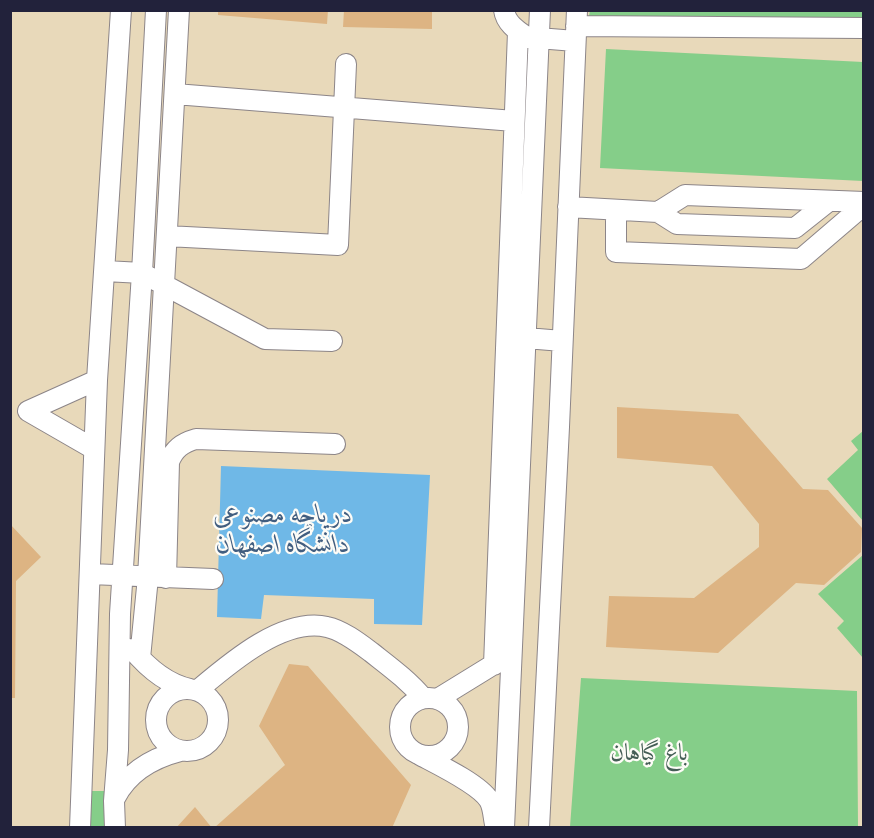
<!DOCTYPE html>
<html>
<head>
<meta charset="utf-8">
<style>
	body { margin:0 }
	#map { position:relative; width:874px; height:838px; overflow:hidden; background:#f7e8d4; font-family:"IM FELL English",serif }
	canvas { display:block }
	.frame { position:absolute; inset:0; border:12px solid #22223b; pointer-events:none }
</style>
</head>
<body>
<div id="map">
<canvas width="874" height="838"></canvas>
<div class="frame"></div>
</div>
<script>
const ctx = document.querySelector('canvas').getContext('2d');
ctx.lineJoin = 'round';
function fillPath(path, color) {
  ctx.fillStyle = color;
  ctx.fill(path, 'evenodd');
}
function strokePath(path, color, width, dash) {
  ctx.strokeStyle = color;
  ctx.lineWidth = width;
  ctx.lineCap = dash ? 'butt' : 'round';
  ctx.setLineDash(dash || []);
  ctx.stroke(path);
}
function write(font, color, halo, rows, align = 'center') {
  ctx.font = font + ' "IM FELL English",Amiri,serif';
  ctx.lineWidth = 4.5;
  ctx.setLineDash([]);
  ctx.textBaseline = 'middle';
  ctx.strokeStyle = halo;
  ctx.fillStyle = color;
  for (const [text, x, y, turn = 0] of rows) {
    ctx.save();
    ctx.translate(x, y);
    ctx.rotate((+turn || 0) * Math.PI / 180);
    ctx.textAlign = isNaN(turn) ? turn : align;
    if (halo) ctx.strokeText(text, 0, 0);
    ctx.fillText(text, 0, 0);
    ctx.restore();
  }
}
const built = new Path2D(`
	M11,11H863V827H11Z`);
const green = new Path2D(`
	M590,10H863L864,18L589,16Z
	M606,49L863,62V181L600,168Z
	M863,431V521L827,479L858,450L851,441Z
	M863,555H864L863,658L837,628L844,621L818,594Z
	M581,678L857,691L858,827H570Z
	M87,791H107L106,827L87,828Z`);
const water = new Path2D(`
	M221,466L430,475L422,625L374,624V599L264,595L261,619L217,617Z`);
const building = new Path2D(`
	M218,10H328L327,24L218,15Z
	M344,10H432V29L343,27Z
	M617,407L738,414L803,489L828,490L862,528L861,552L824,585L796,583L718,653L606,647L609,596L694,598L759,547V524L712,466L617,458Z
	M10,524L41,557L16,581L15,698H10Z
	M289,664L308,666L411,785L392,828H214L285,765L259,726Z
	M195,807L212,828H176Z`);
const minor = new Path2D(`
	M504,10C506,24 518,31 528,38
	M576,26L864,28
	M538,38L575,41
	M175,94L514,121
	M568,207L658,212L685,195L864,202
	M616,210V252L801,259L864,205
	M658,212L677,224L795,228L829,201
	M167,236L338,245L346,64
	M105,271L142,273L265,339L332,341
	M526,338L562,341
	M94,449L28,411L97,380
	M90,574L213,579
	M166,578L169,462C174,449 182,443 196,439L335,444
	M132,649C147,667 166,684 190,689
	M140,658L148,577L179,10
	M494,665L518,32
	M156 720a31 31 0 1 1 62 0a31 31 0 1 1-62 0Z
	M198,690C230,663 283,617 327,627C342,630 359,643 371,652C390,667 408,680 423,698
	M400 727a29 29 0 1 1 58 0a29 29 0 1 1-58 0Z
	M439,698L504,658
	M420,755C437,764 479,784 489,800C494,808 493,819 496,828
	M115,798C128,772 153,758 180,751
	M80,828L97,380L121,10
	M115,828L114,801L118,750L120,614L142,273L156,10
	M504,828L540,10
	M539,828L559,427L577,10`);
const parkNames = [
	["باغ گیاهان",649,755]
];
const waterNames = [
	["دریاچه مصنوعی",283,517],
	["دانشگاه اصفهان",283,547]
];
fillPath(built, '#e8d9ba');
fillPath(green, '#85ce89');
fillPath(water, '#6fb8e7');
fillPath(building, '#ddb483');
strokePath(minor, '#8c8588', 22);
strokePath(minor, '#fff', 20);
write('24px', '#455e56', '#fdfcf7', parkNames);
write('italic 26px', '#415e80', '#fdfcf7', waterNames);
</script>
</body>
</html>
